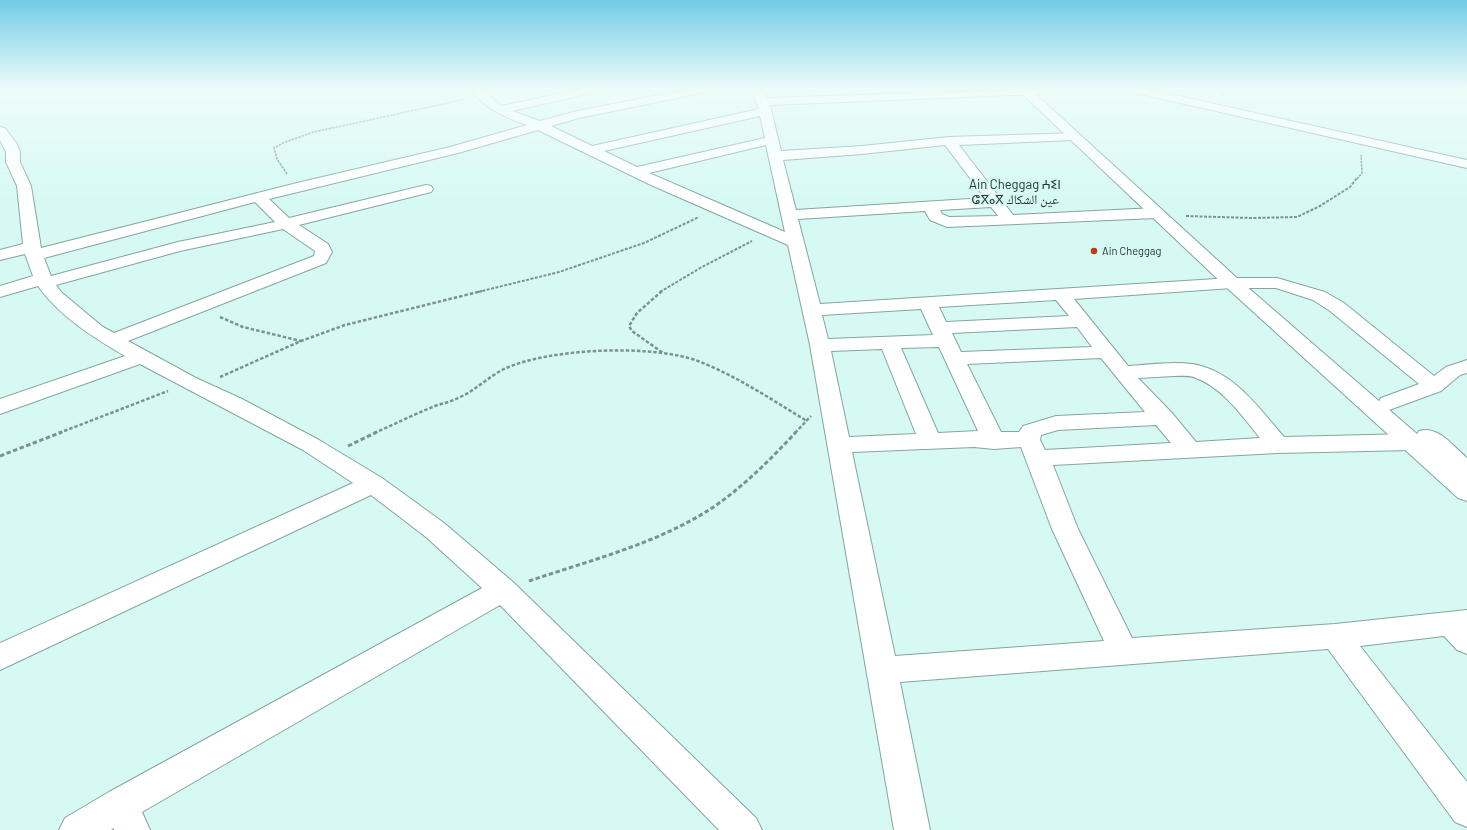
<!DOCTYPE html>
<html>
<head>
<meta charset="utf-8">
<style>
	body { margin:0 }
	canvas { display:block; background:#d6f9f4 }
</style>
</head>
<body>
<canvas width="1467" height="830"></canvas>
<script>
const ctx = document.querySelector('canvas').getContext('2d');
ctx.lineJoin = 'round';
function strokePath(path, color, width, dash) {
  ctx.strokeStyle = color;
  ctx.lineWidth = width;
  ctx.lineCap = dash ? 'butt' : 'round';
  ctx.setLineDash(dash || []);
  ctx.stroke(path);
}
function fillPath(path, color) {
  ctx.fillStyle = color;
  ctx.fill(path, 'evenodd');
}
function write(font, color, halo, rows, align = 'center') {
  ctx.font = font + ' Barlow,"Noto Naskh Arabic","Noto Sans Tifinagh",sans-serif';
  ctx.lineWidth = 4;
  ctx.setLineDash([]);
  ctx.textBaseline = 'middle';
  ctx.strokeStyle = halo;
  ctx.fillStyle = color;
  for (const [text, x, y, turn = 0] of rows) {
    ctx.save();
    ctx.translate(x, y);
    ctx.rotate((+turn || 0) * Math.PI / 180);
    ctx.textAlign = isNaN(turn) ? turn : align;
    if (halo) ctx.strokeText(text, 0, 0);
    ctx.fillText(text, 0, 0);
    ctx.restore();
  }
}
const pathFar3 = new Path2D(`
	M176,91L185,89
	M1222,95L1228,89
	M287,174L277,159L274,148L285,142L314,132L466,99
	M1357,179L1362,173L1361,155`);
const pathFar2 = new Path2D(`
	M1186,216L1252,218L1297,217L1320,206L1350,187L1357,178
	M478,292L559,272L644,243L699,217
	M660,292L702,267L752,241`);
const pathFar1 = new Path2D(`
	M662,291L637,313L629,326L632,331L663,353
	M220,317L243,327L301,341
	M220,377L301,341L345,325L482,291
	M59,433L168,391
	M374,433C395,424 415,414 435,406C443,403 451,402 458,398C475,391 488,377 504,369C549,348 652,344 698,361C737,376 772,400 807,421
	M795,433L811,416`);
const path = new Path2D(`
	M348,446L377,432
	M0,456L62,432
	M529,581C591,560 660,543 715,506C745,485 771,459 796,432`);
const street = new Path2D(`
	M471,89H483L496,102L502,106L580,89H601L595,92L512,111L540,121L577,111L690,89H712L706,92L579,118L551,126L592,146L759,109L750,89H762L767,98L1042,89L1044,91L1042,93L1038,94L770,105L781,151L862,146L949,137L1078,133L1080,136L1078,139L1073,140L959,145L1013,215L1156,208L1161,210L1164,213L1161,216L1156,218L947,227L930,220L925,211L798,219L820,304L1232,278H1277L1325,292L1344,303L1434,376L1446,367L1467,360V373L1460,375L1441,391L1389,410L1381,408L1378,403L1381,398L1419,384L1330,311L1313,300L1276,288H1232L1074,299L1128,366C1149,365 1171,361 1192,364C1233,370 1259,408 1284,437L1411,434L1419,437L1422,442L1419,447L1411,450L1278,453L1053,465L1078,529L1132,638L1335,624L1467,610V654L1457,650L1444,636L1360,646L1467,782V827L1455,822L1328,649L900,682L930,830H894L810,345L788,245L651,185L538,130L458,153L269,199L289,218L426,185L431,186L433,189L431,192L299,225L328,244L332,252L326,263L128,341L196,378L242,399L319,440L382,478L444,523L513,582L756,818L762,830H719L500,605L142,812L150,830H114V828L111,830H59L65,818L109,792L482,588L426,537L371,495L0,670V643L353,483L303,450L140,364L0,414V399L125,356C93,337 60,317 38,286L0,297V286L33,276L25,254L0,260V250L23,244L17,186L6,162V152L0,140V127L5,128L17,144L20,152V162L31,186L41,248L297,183L450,147L527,125C504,117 485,109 471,89ZM760,116L765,138L637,167L604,151ZM766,145L785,232L649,173ZM945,145L985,198L796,210L783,160L862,154ZM255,202L275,222L178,242L51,276L44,258ZM991,207L998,216L949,217L942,214L940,210ZM283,229L315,251L314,256L114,333L103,327L61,292L56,285L180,251ZM1056,300L1069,316L946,322L939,307ZM921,309L933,335L828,339L822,315ZM1077,327L1092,347L961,352L952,333ZM939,347L978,431L938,433L901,348ZM882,349L916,434L849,437L831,351ZM1101,358L1145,412L1056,416L1023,426L1019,432H1001L967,364ZM1174,376C1182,376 1190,375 1196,378C1223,388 1243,417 1260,438L1196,442L1172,413L1138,378ZM1156,425L1171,443L1045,450L1040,440L1041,435L1058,430ZM974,447L994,449L1021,447L1052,529L1104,641L895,656L852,452Z
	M1126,89H1147L1467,160V168L1132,92Z`);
const secondary = new Path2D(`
	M1017,89H1030L1238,279L1417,434L1419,431C1438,425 1453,446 1467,458V501L1458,498L1226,287Z`);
const markers = [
	[1094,251,4,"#c33b0d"]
];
const farPoinames = [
	["Ain Cheggag",1102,251]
];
const farQuarternames = [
	["Ain Cheggag ⵄⵉⵏ",1015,185],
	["ⵛⴳⴰⴳ عين الشكاك",1015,200]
];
strokePath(street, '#84a5a0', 2);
strokePath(secondary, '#84a5a0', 2);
strokePath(pathFar3, '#7b938f', 1.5, [2.5, 1]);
strokePath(pathFar2, '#7b938f', 2, [3, 1.5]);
strokePath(pathFar1, '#7b938f', 2.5, [3.5, 2]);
strokePath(path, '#7b938f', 3, [4.5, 2.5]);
fillPath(street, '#fff');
fillPath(secondary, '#fff');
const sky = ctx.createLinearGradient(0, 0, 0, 205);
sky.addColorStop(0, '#72cbe5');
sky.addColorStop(0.43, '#edfcfa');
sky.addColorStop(1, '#edfcfa00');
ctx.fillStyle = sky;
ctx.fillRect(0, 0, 1467, 205);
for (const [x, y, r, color] of markers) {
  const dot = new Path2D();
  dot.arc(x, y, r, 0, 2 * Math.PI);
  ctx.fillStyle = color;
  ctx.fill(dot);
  strokePath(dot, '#d6f9f4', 1.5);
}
write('11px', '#283634', '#d6f9f4', farPoinames, 'left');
write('13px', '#283634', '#d6f9f4', farQuarternames);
</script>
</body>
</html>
